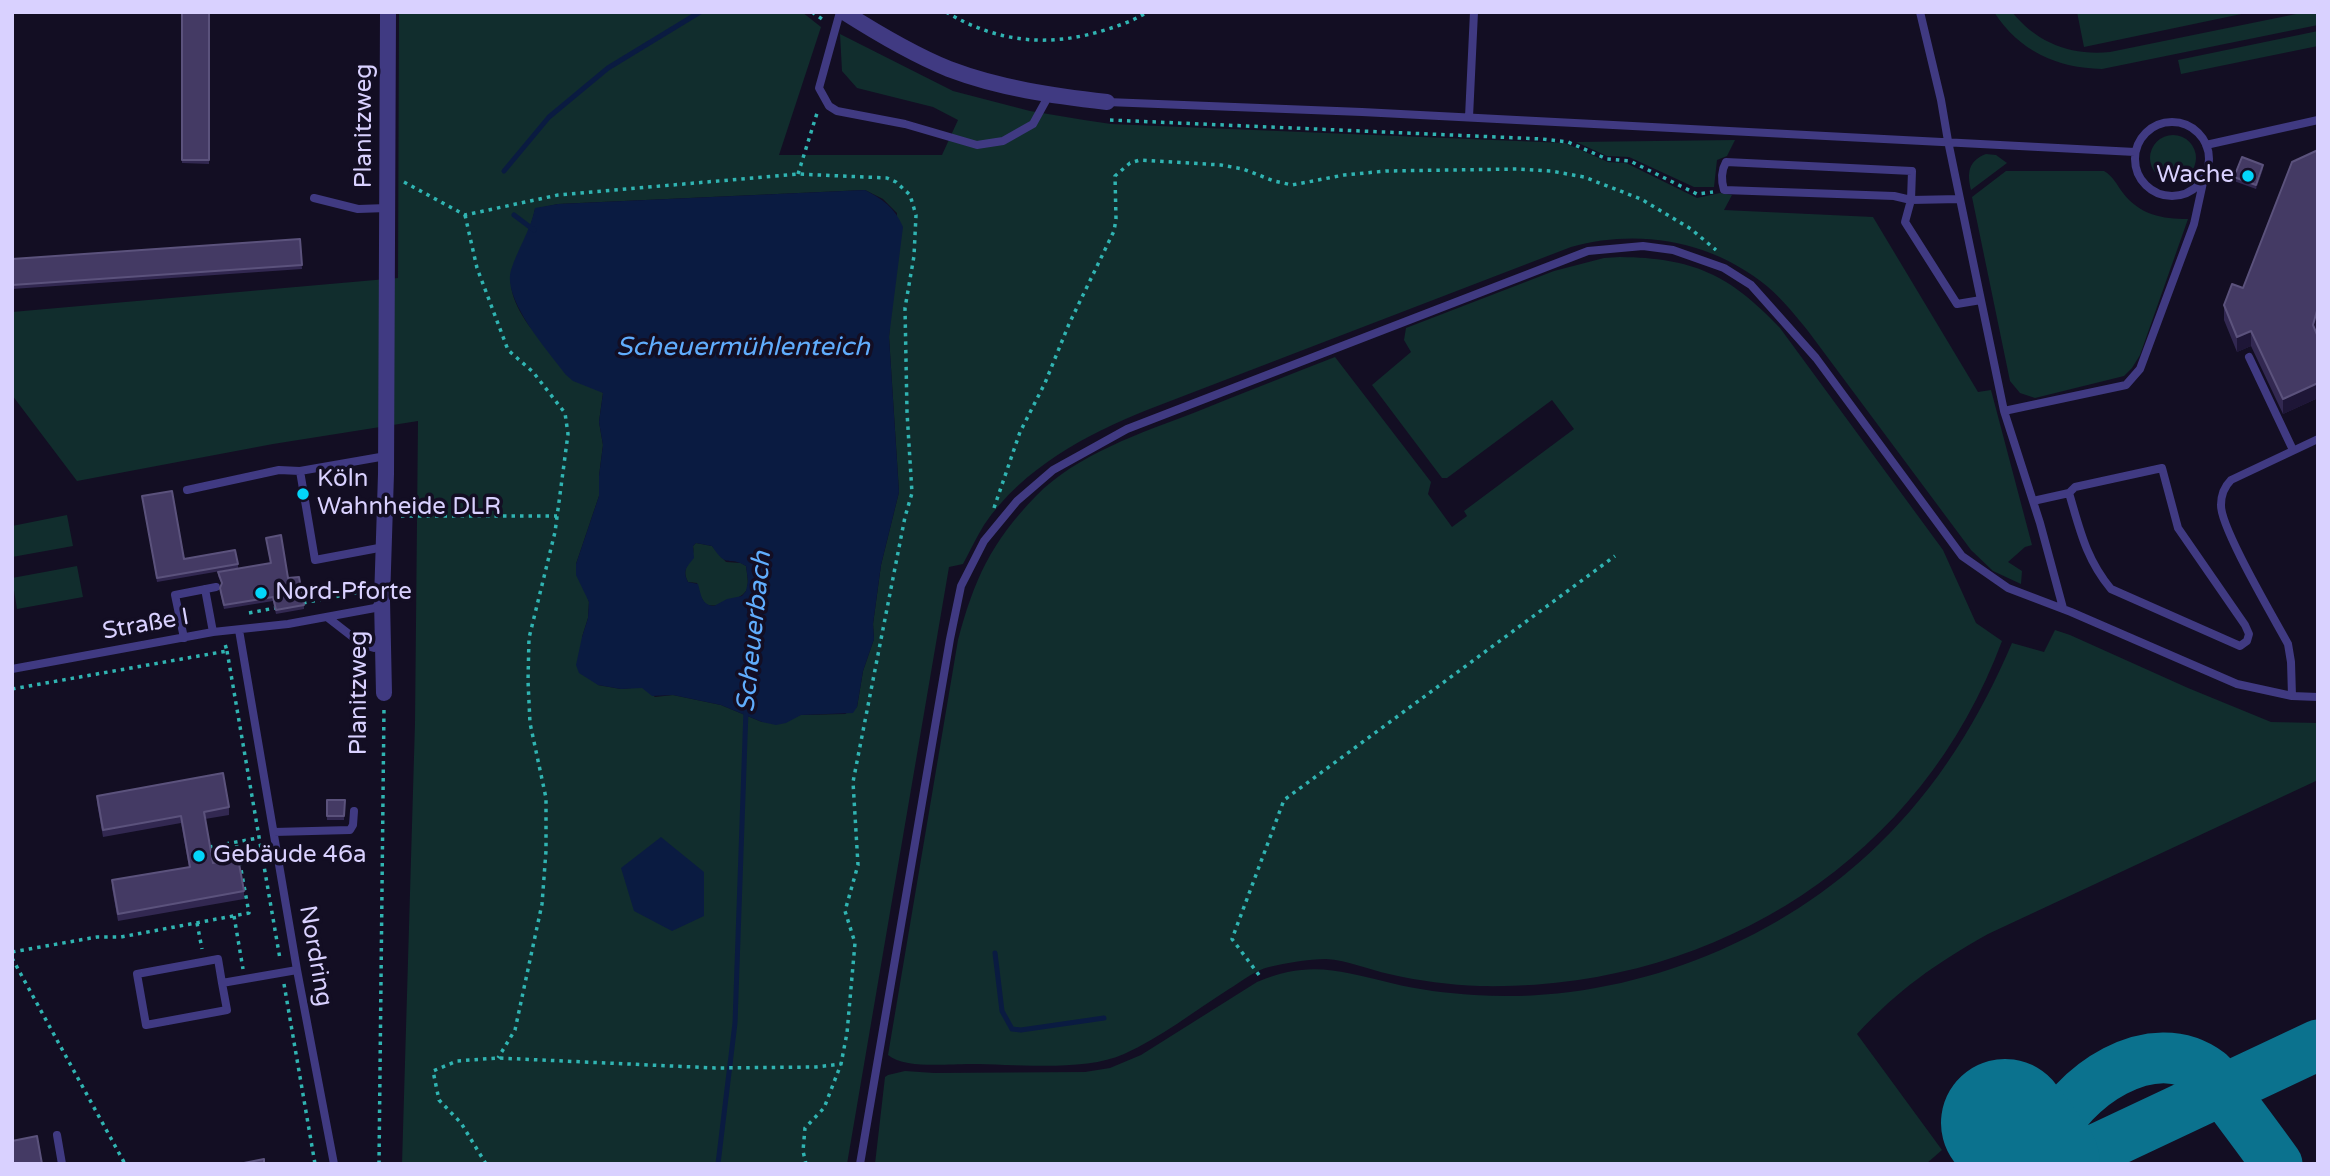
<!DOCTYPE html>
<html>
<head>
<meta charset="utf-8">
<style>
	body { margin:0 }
	#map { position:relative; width:2330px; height:1176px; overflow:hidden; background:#130e23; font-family:"Varela Round",sans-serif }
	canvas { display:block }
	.frame { position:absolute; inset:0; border:14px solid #d9d1ff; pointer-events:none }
</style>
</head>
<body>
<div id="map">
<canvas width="2330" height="1176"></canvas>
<div class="frame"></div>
</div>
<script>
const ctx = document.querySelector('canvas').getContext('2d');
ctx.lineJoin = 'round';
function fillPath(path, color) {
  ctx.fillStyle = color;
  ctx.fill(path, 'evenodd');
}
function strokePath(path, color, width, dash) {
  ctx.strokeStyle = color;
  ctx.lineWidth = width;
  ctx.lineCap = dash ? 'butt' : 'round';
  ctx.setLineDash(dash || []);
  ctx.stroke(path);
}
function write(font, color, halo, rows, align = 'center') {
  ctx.font = font + ' "Varela Round",sans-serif';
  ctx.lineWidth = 7;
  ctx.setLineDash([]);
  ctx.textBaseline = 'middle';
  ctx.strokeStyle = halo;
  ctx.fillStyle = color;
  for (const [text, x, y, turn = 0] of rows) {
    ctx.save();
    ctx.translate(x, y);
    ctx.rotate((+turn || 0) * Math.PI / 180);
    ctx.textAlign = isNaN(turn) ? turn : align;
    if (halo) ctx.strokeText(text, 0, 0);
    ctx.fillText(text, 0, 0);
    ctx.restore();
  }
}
const green = new Path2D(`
	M399,12H802L821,27L779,155H942L958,120L933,107L857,88L842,71L840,34L953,91L1030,111L1084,120L1111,124L1565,143L1608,162L1626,163L1697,198L1720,193L1732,195L1724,210L1873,217L1978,392L1991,390L2032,545L2025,547L2008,562L2022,571L2021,584L1993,571L1971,550L1808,331C1796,316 1783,300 1768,287C1712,241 1640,228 1571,247L1147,410C1085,435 1023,468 984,525C976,538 970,551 963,564L949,567L847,1164H402L415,723L418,421L273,444L77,481L12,395V312L398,278ZM865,190L883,199L897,213L889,337L899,492L881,565L873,624L874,639L863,671L857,707L845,714L801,715L762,722L721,705L673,695L655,697L642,687L621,689L598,685L582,637L588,618L589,602L576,564L599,496V476L603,445L599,422L603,393L530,327C490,270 524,263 535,209L558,204Z
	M1994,12H2012C2037,43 2071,56 2110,52L2306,12H2318V25L2102,69C2057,68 2019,51 1994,12Z
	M2077,12H2251L2084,47Z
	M2318,31V46L2181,74L2178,60Z
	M2150 158a23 23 0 1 1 46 0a23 23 0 1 1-46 0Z
	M1735,140L1727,156L1717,160L1714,187H1694L1629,157L1607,156L1576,142Z
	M1986,154L1996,155L2007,163L1971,190C1967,173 1968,161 1986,154Z
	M2006,171H2104C2113,176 2117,185 2123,193C2140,215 2162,219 2188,219L2140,355L2132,368L2124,376L2035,398L2020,393L2010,381L1972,197Z
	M1620,257C1693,258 1729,274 1780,328L1943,550L1976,623L2002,641C1920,862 1712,991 1480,986C1450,985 1419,981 1389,974C1369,970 1348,960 1326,959C1308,959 1287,963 1269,967C1255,970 1241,982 1229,989C1196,1010 1160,1038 1124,1054C1085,1072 1014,1064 970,1064C947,1064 905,1069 888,1055L958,640C974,580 991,542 1036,496C1077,454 1141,433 1196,412C1242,393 1289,375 1335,357L1431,482L1428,494L1452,527L1467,516L1464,511L1574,429L1552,400L1447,478H1442L1372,385L1411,352L1404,340L1406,328L1554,271L1604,258Z
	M67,515L73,546L12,557V526Z
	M696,543L712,546L726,562L741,563L746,566C747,574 749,582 747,589C744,598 715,610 706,604C700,599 699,590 697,583L688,582C679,564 696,563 693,546Z
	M77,566L83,597L17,609L12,578Z
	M2055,630L2070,635L2188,688L2271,722L2318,723V780L1988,934C1935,964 1899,989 1857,1034L1942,1150L1926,1164H875L885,1077L888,1075L905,1071L934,1073L1085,1072L1110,1068L1141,1055L1257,982C1311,960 1338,971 1391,983C1418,990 1447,993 1474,995C1620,1005 1775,946 1879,844C1938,787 1980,718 2012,643L2044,652Z`);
const water = new Path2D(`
	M865,190C883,199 895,208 903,227L889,337L899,492L881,565L873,624L874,639L863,671L857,707L853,713L801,715L786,723L776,725L762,722L721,705L673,695L652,696L642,688L621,689L598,685L579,673L576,665L582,637L588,618L589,602L576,575V564L599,496V476L603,445L599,422L603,393L573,381L566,375C549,352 502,300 511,270C518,248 530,232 535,208L558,204ZM696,543L712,546C727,570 729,555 746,566L748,581L746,591L742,596L727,599L714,606C701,605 701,594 698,584L688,582C682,570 687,567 694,558L693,546Z
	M661,837L704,872V916L672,931L634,911L621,868Z`);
const stream = new Path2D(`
	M504,171L549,117L608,68L700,12
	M514,215L534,230
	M995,953L1002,1011L1012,1029L1021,1030L1104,1018
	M718,1164L735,1023L746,710`);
const taxiway = new Path2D(`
	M2044,1164C2045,1157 2045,1149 2047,1143C2070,1087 2152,1030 2209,1073C2218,1081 2225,1093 2232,1103C2247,1123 2262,1143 2277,1164
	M2065,1164L2318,1045`);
const runway = new Path2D(`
	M2005,1123L2036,1164`);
const path = new Path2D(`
	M812,12L825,21
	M946,12C998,43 1050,48 1108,29C1121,25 1135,20 1147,12
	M1110,120L1542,139L1568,142L1607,159L1630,161L1697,194L1713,192
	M798,174L818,110
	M404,182L465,215L558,195L798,174L887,178L896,182L910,195L916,215L914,256L905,308L907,412L912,493L905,517L853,782L858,865L845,911L855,943L847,1033L841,1064L824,1108L805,1128L803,1151L806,1164
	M465,215L477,268L508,350L533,372L565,413L568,434L555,532L529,638L528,681L530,723L546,798V851L542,904L515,1030L498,1058
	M994,508L1020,432L1045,383L1069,324L1114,231L1116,219L1115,176L1130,163L1140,160L1221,165L1243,169L1274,181L1292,185L1344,175L1386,171L1517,169L1551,171L1584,177L1641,199L1691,229L1716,250
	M401,516H557
	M303,603L360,592L365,589
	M249,613L275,608
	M227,651L280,959
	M12,689L227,651L225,644
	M209,847L258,838
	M234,916L243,969
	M197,923L202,949
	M12,952L97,937H121L249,913L236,842
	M12,958L125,1164
	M1259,975L1232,939L1284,800L1615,556
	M284,984L315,1164
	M379,1164L384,707
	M486,1164L461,1123L439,1100L433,1071L457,1061L498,1058L715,1068L816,1067L841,1064`);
const service = new Path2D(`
	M840,12L819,88L829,106L837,111L905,124L977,145L1003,141L1033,124L1049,95
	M1920,12L1941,100L1948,141L2004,411L2126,385L2140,369L2194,224L2204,178
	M1107,102L1362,112L2135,152
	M1469,117L1474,12
	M2135 159a37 37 0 1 1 74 0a37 37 0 1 1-74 0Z
	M2206,145L2318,120
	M314,198L358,209L387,208
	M1960,199L1911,200L1894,196L1724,190C1721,180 1721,171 1726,162L1912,171L1911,200L1905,222L1957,304L1981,300
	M2249,357L2293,450
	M2004,411L2040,523L2063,608
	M187,490L279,470L300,471
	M2033,501L2069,493C2080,530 2086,559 2111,589L2240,646L2247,641L2249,634L2245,625L2178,528L2162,468L2075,487L2069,493
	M384,547L315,560L300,471L386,456
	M205,589L213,632
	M327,617L363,645L374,648L382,642
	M239,630L297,970L334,1164
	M184,638L175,595L216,587
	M12,669L213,632L288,624L375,608L380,602
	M2292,696L2291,662L2288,644C2274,618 2220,527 2221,505C2221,494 2224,487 2231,480L2318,439
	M274,832L350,830L353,825L354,811
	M222,983L227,1010L146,1025L137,974L218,959L222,983L297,970
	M57,1135L62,1164
	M860,1164L950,639L961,586L984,541L1017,501L1053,470L1127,429L1588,251L1643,246L1673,250L1724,268L1751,285L1816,358L1962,556L2008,588L2071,612L2237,684L2292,696L2318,697`);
const minor = new Path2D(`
	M844,12C877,33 912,54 949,69C999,88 1053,96 1107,102
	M384,693L382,600L386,474L388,12`);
const wall = new Path2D(`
	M182,12H209V164L182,163Z
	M2318,150V322L2315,331L2318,337V398L2283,414L2251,346L2237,352L2224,320V305L2243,288Z
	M2263,169L2256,189L2234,181V177Z
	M300,239L302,269L12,289V259Z
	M142,496L184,559L238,564V568L157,582Z
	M266,538L288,578L304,605V609L276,614L273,601L224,609L220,592L222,585L218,576V572L270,563Z
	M97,796L229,807V815L205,819L213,863L244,891V899L118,921L112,888V880L189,867L181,823L103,837L97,803Z
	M327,800H345L344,820H327Z`);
const shadedWall = new Path2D(`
	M2263,165V169L2256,189V185Z
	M2318,307V322L2313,340V325Z
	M2251,331V346L2237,352V337Z
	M2318,383V398L2283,414V399Z`);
const building = new Path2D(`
	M182,12H209V160H182Z
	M2318,150V307L2313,325L2318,337V383L2283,399L2251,331L2237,337L2224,305L2232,284L2243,288L2292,162Z
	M2242,157L2263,165L2256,185L2234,177Z
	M300,239L302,265L12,285V259Z
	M172,491L184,559L235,550L238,564L157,578L142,496Z
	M281,535L288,578L299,577L304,605L276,610L273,597L224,605L220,588L222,583L218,572L271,563L266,538Z
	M223,773L229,807L204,812L213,863L238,858L244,891L118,914L112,880L190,867L181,816L103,830L97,796Z
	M327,800H345L344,816H327Z
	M37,1136L42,1164H12V1141Z
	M264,1159V1164H239Z`);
const markers = [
	[2248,176,7,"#03d5f9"],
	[303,494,7,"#03d5f9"],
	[261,593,7,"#03d5f9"],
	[199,856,7,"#03d5f9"]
];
const streetNames = [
	["Planitzweg",365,126,-90],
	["Straße I",146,625,-10],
	["Planitzweg",360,693,-90],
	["Nordring",315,956,80]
];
const poiNames = [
	["Wache",2234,176,"right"],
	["Köln",317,480],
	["Wahnheide DLR",317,508],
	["Nord-Pforte",275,593],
	["Gebäude 46a",213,856]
];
const waterNames = [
	["Scheuermühlenteich",743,348],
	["Scheuerbach",755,632,-84]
];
fillPath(green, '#112d2d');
fillPath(water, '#0a1b41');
strokePath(stream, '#0a1b41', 5);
strokePath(taxiway, '#0b728e', 51);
strokePath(runway, '#0b728e', 128);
strokePath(path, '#30b4b2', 3.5, [3.5, 5]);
strokePath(service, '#403a82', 8);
strokePath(minor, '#403a82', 16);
fillPath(wall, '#322851');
fillPath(shadedWall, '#1e1637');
fillPath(building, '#443a64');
strokePath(building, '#5b527c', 2);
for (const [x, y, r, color] of markers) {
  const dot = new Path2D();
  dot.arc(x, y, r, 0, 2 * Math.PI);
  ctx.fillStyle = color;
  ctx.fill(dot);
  strokePath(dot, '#130e23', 2.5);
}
write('24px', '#d9d1ff', '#130e23', streetNames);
write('24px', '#d9d1ff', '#130e23', poiNames, 'left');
write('italic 26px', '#60adfd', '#130e23', waterNames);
</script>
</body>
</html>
